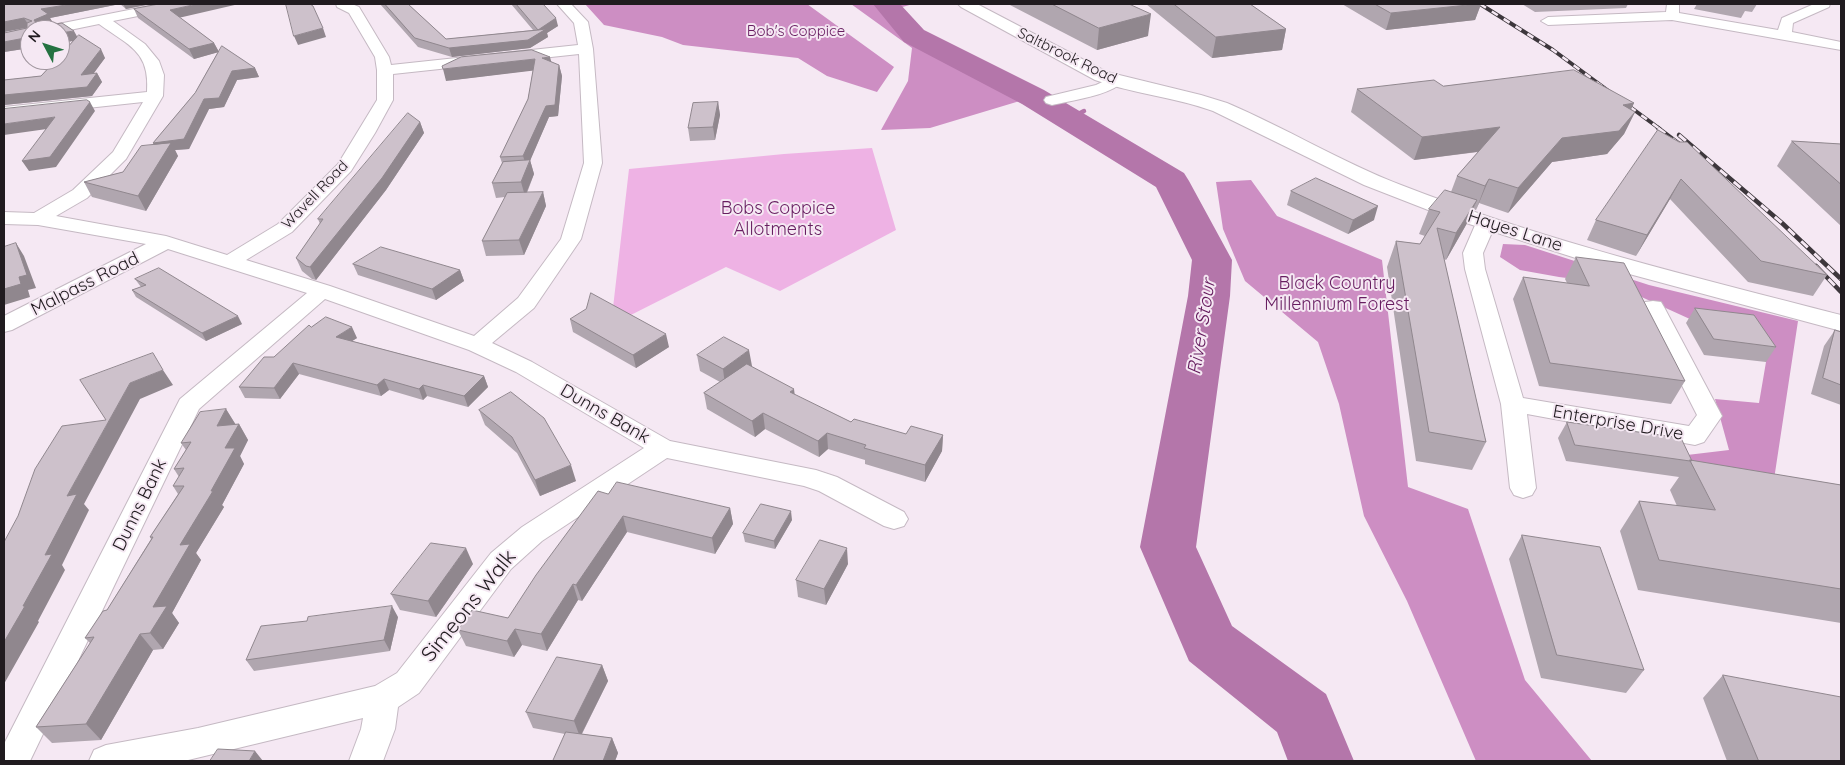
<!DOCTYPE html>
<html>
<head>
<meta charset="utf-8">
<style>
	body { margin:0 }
	#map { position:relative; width:1845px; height:765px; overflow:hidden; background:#f5e8f3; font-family:Quicksand,sans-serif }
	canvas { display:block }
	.frame { position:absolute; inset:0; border:5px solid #201b1f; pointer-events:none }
	.north { position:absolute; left:20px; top:20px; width:50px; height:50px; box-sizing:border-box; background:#f5e8f3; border:1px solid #a0969e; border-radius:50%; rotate:310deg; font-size:14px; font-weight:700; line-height:20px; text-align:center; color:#201b1f }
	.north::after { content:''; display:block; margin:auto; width:18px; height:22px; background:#247241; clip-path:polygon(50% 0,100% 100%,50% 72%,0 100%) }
</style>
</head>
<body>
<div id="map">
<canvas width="1845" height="765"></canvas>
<div class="frame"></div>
<div class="north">N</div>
</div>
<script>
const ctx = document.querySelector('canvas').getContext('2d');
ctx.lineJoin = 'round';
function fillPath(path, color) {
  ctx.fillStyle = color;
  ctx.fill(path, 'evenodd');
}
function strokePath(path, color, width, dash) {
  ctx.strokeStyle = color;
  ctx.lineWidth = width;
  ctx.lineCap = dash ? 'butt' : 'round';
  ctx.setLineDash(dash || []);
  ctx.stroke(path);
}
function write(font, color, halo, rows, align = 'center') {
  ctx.font = font + ' Quicksand,sans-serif';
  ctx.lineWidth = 4;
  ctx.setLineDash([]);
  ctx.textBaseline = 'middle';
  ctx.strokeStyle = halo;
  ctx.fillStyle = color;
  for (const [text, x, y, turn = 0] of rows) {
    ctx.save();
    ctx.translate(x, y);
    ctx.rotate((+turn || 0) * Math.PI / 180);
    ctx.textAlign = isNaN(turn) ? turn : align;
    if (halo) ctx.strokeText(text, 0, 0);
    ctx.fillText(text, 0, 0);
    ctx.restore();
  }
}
const green = new Path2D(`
	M872,148L896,230L780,291L726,267L611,325L629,169L784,154Z`);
const forest = new Path2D(`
	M585,4H807L894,67L877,92L827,76L798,58L683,45L662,37L604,25Z
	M851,4H913L892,10L914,36L1033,97L930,128L881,130L908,81L912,48Z
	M1251,180L1277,216L1382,260L1408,487L1468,509L1525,680L1592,761H1476L1407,601L1364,516L1339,404L1318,342L1245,281L1223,229L1216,182Z
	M1503,244L1525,245L1649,285L1798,321L1773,486L1701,495L1687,455L1729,450L1715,399L1759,403L1766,362L1744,330L1703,325L1613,284L1559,277L1520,270L1500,257Z`);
const stream = new Path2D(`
	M1069,119L1084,111`);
const river = new Path2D(`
	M873,4H900L924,30L1044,90L1184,173L1189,181L1232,260L1230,296L1196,547L1232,626L1326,694L1354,761H1288L1277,732L1189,661L1140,547L1188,296L1192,260L1156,187L1022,104L904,42Z`);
const street = new Path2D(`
	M159,4H185L178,8L113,21L145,44L159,61L164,75L163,96L126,159L87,198L56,216L166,236L227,255L278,224L338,164L377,100V70L375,57L349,13L337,7L336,4H352L359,7L389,57L391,65L578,45L574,23L557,4H571L588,22L593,49L602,163L581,239L534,308L492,343L532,362L670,441L816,470L837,477L904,512L908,519L904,526L894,529L884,526L819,491L804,486L667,458L542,541L511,569L419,693L398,707L395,729L383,761H349L361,729L363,718L184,761H89L94,750L106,745L198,728L375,686L397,673L491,553L522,527L644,448L516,372L469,350L325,299L199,409L30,761H4V744L180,399L307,293L168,249L12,330L4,332V316L146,244L38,225L4,224V212L34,213L73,190L113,152L143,102L4,117V107L147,92C150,51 129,46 99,24L60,32V30H41L48,26ZM579,54L584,163L561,239L518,298L474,336L330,286L246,260L292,232L351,171L375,133L393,100V74Z
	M1667,4H1679V13L1778,30L1782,18L1814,4H1830L1829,7L1793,23L1792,32L1841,42V50L1672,20L1548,25L1541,21L1548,17L1666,12Z
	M1115,76L1120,78L1123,81C1113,95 1069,101 1052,105L1046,103L1044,100L1046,97L1096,85Z
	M1486,217L1493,219L1496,223L1483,253L1485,269L1523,398L1689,426L1697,415L1642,307L1645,302L1653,301L1661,302L1664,307L1722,416L1704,442L1695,445L1527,414L1536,488L1532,495L1523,498L1514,495L1510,488L1501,404L1465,269L1463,253L1476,223L1479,219Z`);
const secondary = new Path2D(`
	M958,4H977L1107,72L1201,95L1227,103C1286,128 1341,162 1401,185C1544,241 1694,277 1841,315V331L1607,268L1441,215L1364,185L1213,111C1175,97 1133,94 1095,80L961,7Z`);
const railFar1 = new Path2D(`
	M1480,4L1553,50L1660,129`);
const rail = new Path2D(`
	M1658,128L1682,146
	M1679,135L1782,223L1841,279
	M1816,266L1841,292`);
const wall = new Path2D(`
	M4,4H151L126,9L120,4L50,18L53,23L77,37L105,58L93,73H97L102,82L92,96L4,105V80L41,76L73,41L60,43V30H30V48L4,52V33L24,28L4,32Z
	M380,4H408L446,39L533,30L511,4H543L558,26L547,33L548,37L530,48L452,57L418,47Z
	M1008,4H1129L1148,36L1097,50Z
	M1146,4H1250L1286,29L1282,50L1212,58Z
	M1342,4H1481L1475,20L1386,30Z
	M1522,4H1628L1626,8L1535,12Z
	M1697,4H1757L1752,12L1745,11L1741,18L1694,9Z
	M134,9L180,18L214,43L219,52L255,68L259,77L237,80L224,107L209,109L189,149L175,150L178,156L146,211L92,197L84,182L123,172L154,144L153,143L195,93L218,52L194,59L138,18Z
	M551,62L559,65L562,76L558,116L549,117L530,160L534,174L527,193L543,192L546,206L524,255L486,256L482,241L505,197L496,198L492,183L502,163L500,157L528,99L533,70L446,81Z
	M1443,86L1634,103L1631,109L1635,112L1624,134L1607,154L1552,162L1508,213L1479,203L1476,210L1473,209L1466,225L1446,260L1444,259L1486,442L1472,470L1416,461L1387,267L1396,241L1420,244L1425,236L1419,234L1429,209L1451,192L1457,176L1478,152L1414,160L1351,112L1357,89Z
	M718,102L720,115L715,140L690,141L688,128Z
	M420,122L424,133L386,190L316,280L312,279L302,271L296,258L320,224L318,219Z
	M1658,130L1827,275L1813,296L1748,282L1670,199L1636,256L1587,240L1596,220Z
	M1792,141L1841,144V226L1777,166Z
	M1291,191L1374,220L1348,234L1287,205Z
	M1576,257L1685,381L1671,404L1539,386L1513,299L1523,277L1567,283L1565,279Z
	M353,264L460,270L464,281L436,300L358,275Z
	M135,279L242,324L206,341L136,297L132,290L141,287Z
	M1695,308L1776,347L1766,362L1704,355L1686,323Z
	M570,319L669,347L636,368L573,332Z
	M311,327L357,338L352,341L484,376L488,387L468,407L427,396L423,400L389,390L381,396L299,374L280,399L245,398L239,387L274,357Z
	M1835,330L1841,332V405L1811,394L1824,346Z
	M697,355L752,366H751L794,395L851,422L906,434L943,435L942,451L925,482L865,464V460L828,449L819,457L765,429L755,437L707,409L704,393L720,382L700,371Z
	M226,409L235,424H239L248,440L240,456L244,464L222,505L224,507L196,553L201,560L172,613L179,623L163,649L153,650L101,740L52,743L36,727L90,643L85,638L107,610L151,539L150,537L178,494L173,486L179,477L174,469L186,450L181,443Z
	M479,410L576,481L540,496L517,453L485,425Z
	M1567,422L1692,461L1841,485V623L1638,590L1620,531L1639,501L1677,506L1670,490L1679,477L1566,461L1558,438Z
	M608,494L730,508L733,524L715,554L627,532L582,601L578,600L547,651L522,645L514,657L466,646L458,630L508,618Z
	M792,520L775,549L745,542L743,533Z
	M1522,535L1644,670L1626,693L1541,678L1509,559Z
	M473,564L436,617L400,610L391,594Z
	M848,564L826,605L798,597L796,580Z
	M398,617L390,651L254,671L246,660L307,621Z
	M602,665L608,681L582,734L612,738L618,753L615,761H553L565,734L533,728L526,712Z
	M1723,675L1841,761H1727L1703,698Z`);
const shadedWall = new Path2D(`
	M72,4H120L50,18L53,23L39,30L34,20L41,9Z
	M123,4H151L126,9Z
	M197,4H239L174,19L170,10Z
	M1477,4H1481L1475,20L1386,30L1391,13Z
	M1151,14L1148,36L1097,50L1099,28Z
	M24,18L30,27L4,32V22Z
	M556,18L558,26L547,33L548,37L530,48L452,57L449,48L538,30Z
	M323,28L326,37L298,45L294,36Z
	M1286,29L1282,50L1212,58L1216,37Z
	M74,31L79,40L60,43V33Z
	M30,37V48L4,52V42Z
	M214,43L219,52L194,59L189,49Z
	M101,49L105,58L86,84L81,75Z
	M550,57L553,68L542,58Z
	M535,59L538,70L446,81L443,69Z
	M559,65L562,76L558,116L549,117L527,168L523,156Z
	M255,68L259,77L237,80L224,107L209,109L189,149L175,150L178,156L146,211L138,196L159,153L153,143L232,71Z
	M97,73L102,82L92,96L4,105V95Z
	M90,102L95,111L56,167L29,171L22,161Z
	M718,102L720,115L715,140L713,127Z
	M1634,103L1624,124L1635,112L1624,134L1607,154L1552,162L1508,213L1518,188L1562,138L1623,105Z
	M55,117L61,127L4,135V124Z
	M420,122L424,133L386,190L316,280L310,267Z
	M1500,127L1491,150L1414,160L1422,137Z
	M530,160L534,174L525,196L521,182Z
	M1489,179L1479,203L1476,210L1485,186Z
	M1681,179L1670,199L1636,256L1647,235Z
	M543,192L546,206L524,255L519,240Z
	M1477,200L1466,225L1446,260L1456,233Z
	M1378,206L1374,220L1348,234L1353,220Z
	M16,243L24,256L36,288L28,290L30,297L4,305V289Z
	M460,270L464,281L436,300L432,289Z
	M238,316L242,324L206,341L202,333Z
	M352,327L357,338L341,348L336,337Z
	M666,334L669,347L636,368L633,355Z
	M749,350L752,366L725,385L723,369Z
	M293,363L299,374L280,399L274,388Z
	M163,370L173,385L140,399L84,504L89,510L62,565L65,570L38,621L39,622L4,684V642L45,555L67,496L130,383Z
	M484,376L488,387L468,407L464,396Z
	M384,379L389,390L381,396L377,385Z
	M423,385L427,396L423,400L419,389Z
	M794,389L796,405L790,392Z
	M226,409L236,425L217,426Z
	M763,413L765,429L755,437L752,421Z
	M239,424L248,440L240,456L244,464L222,505L224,507L196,553L201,560L172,613L179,623L163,649L150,633L153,607L180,545L225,448Z
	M827,433L828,449L819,457L818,441Z
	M943,435L942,451L925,482V465Z
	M571,465L576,481L540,496L535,480Z
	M730,508L733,524L715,554L712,538Z
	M791,511L792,520L775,549L774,541Z
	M623,516L627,532L582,601L576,585Z
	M466,548L473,564L436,617L428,601Z
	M847,548L848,564L826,605L824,589Z
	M573,584L578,600L547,651L541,634Z
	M392,606L398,617L390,651L384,640Z
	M515,629L522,645L514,657L507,641Z
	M140,634L153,650L101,740L86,724Z
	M602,665L608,681L580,737L574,721Z
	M612,738L618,753L615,761H603Z
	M255,751L263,761H249Z`);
const building = new Path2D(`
	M4,4H72L41,9L48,14L34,20L36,23H53L55,24L62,23L74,31L60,33V30H30V37L4,42V33L27,28V23L32,21L24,18L4,22Z
	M159,4H197L170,10L214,43L189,49L134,9Z
	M286,4H310L313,6L323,28L294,36Z
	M385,4H408L446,39L538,30L516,4H543L556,18L538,30L546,29L528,40L449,48L415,38Z
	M1052,4H1129L1151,14L1099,28Z
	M1174,4H1250L1286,29L1216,37Z
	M1375,4H1477L1391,13Z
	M79,35L101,49L81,75L97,73L87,87L4,95V80L41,76L56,60H60V56Z
	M222,46L255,68L232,71L219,98L204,99L184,139L153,143L195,93Z
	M532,50L550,57L542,58L559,65L555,105L546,106L523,156L500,157L528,99L535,59L443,69L442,66L461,57Z
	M1574,70L1634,103L1623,105L1635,112L1619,131L1562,138L1518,188L1489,179L1485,186L1457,176L1500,127L1422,137L1357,89L1434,80L1443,86Z
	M87,100L90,102L50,157L22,161L55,117L4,124V109Z
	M718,102L713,127L688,128L693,103Z
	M408,113L420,122L382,178L310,267L306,266L296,258L323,219H318Z
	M1658,130L1679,142H1687L1827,275L1761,261L1681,179L1647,235L1596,220Z
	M1792,141L1841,144V184Z
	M171,143L138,196L84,182L123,172L141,146Z
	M530,160L521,182L492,183L503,162Z
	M1316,178L1378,206L1353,220L1291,191Z
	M1445,190L1477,200L1456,233L1437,228L1486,442L1429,432L1396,241L1420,244L1440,212L1429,209Z
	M543,192L519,240L482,241L507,193Z
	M16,243L27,275L19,277L21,284L4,289V247Z
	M381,247L460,270L432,289L353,264Z
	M1576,257L1624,263L1685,381L1550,363L1523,277L1589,286Z
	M159,268L238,316L202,333L132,290L146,285L135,279Z
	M591,293L666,334L633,355L570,319L586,309Z
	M1695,308L1754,315L1776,347L1714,339Z
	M326,317L352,327L336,337L484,376L464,396L423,385L419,389L384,379L377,385L293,363L274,388L239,387L264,357H274L309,325L311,327Z
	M1835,330L1841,332V385L1823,378Z
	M724,337L749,350L723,369L697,355Z
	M153,353L163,370L130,383L67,496L77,494L45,555L52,554L23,606H25L4,642V542L18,516L35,469L62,426L106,420L80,380Z
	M747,364L794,389L790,392L851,422L854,419L906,434L911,426L943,435L925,465L864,448L866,445L827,433L818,441L763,413L752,421L704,393Z
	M511,392L544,418L571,465L535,480L512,437L479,410Z
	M226,409L217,426L239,424L225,448H235L211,491H213L180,545L190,544L153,607L167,606L150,633L140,634L86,724L36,727L94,637L85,638L103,611L107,610L153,537H150L184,486H173L184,468L174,469L191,442L181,443L200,412Z
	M1567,422L1681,438L1692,461L1690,460V461L1575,445Z
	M1690,460L1841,485V589L1659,560L1639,501L1715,510Z
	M617,482L730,508L712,538L623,516L576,585L573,584L541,634L515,629L507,641L458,630L472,610L508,618L536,575L598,491L608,494Z
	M761,504L791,511L774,541L743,533Z
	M1522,535L1600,547L1644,670L1557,655Z
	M820,540L847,548L824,589L796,580Z
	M431,543L466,548L428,601L391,594Z
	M392,606L384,640L246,660L261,626L307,621L308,617Z
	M557,657L602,665L574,721L526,712Z
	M1723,675L1841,697V761H1759Z
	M566,732L612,738L603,761H553Z
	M218,749L255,751L249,761H210Z`);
const farParknames = [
	["Bob's Coppice",796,31]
];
const farStreetnames = [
	["Saltbrook Road",1067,56,26],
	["Wavell Road",315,195,-46]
];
const parkNames = [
	["Bobs Coppice",778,209],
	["Allotments",778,230],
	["Black Country",1337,284],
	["Millennium Forest",1337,305]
];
const streetNames = [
	["Hayes Lane",1515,231,18],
	["Malpass Road",85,284,-27],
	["Dunns Bank",605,414,30],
	["Enterprise Drive",1618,423,10],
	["Dunns Bank",140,505,-64]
];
const waterNames = [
	["River Stour",1202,327,-81]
];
const nearStreetnames = [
	["Simeons Walk",469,606,-51]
];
fillPath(green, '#eeb2e4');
fillPath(forest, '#cd8ec3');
strokePath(stream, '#b476aa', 4.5);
fillPath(river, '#b476aa');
strokePath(street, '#c5b9c3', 2);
strokePath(secondary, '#c5b9c3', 2);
fillPath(street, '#fff');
fillPath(secondary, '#fff');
strokePath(railFar1, '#3d373c', 4);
strokePath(rail, '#3d373c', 4.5);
strokePath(railFar1, '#f5e8f3', 2.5, [7]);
strokePath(rail, '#f5e8f3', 3, [9]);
fillPath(wall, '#b0a6af');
fillPath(shadedWall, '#90878e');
fillPath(building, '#cdc1cb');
strokePath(building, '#90878e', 1);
write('15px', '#671d60', '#f5e8f3', farParknames);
write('15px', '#201b1f', '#f5e8f3', farStreetnames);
write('18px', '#671d60', '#f5e8f3', parkNames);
write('18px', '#201b1f', '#f5e8f3', streetNames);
write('italic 19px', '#61175a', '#f5e8f3', waterNames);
write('21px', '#201b1f', '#f5e8f3', nearStreetnames);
</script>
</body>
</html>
